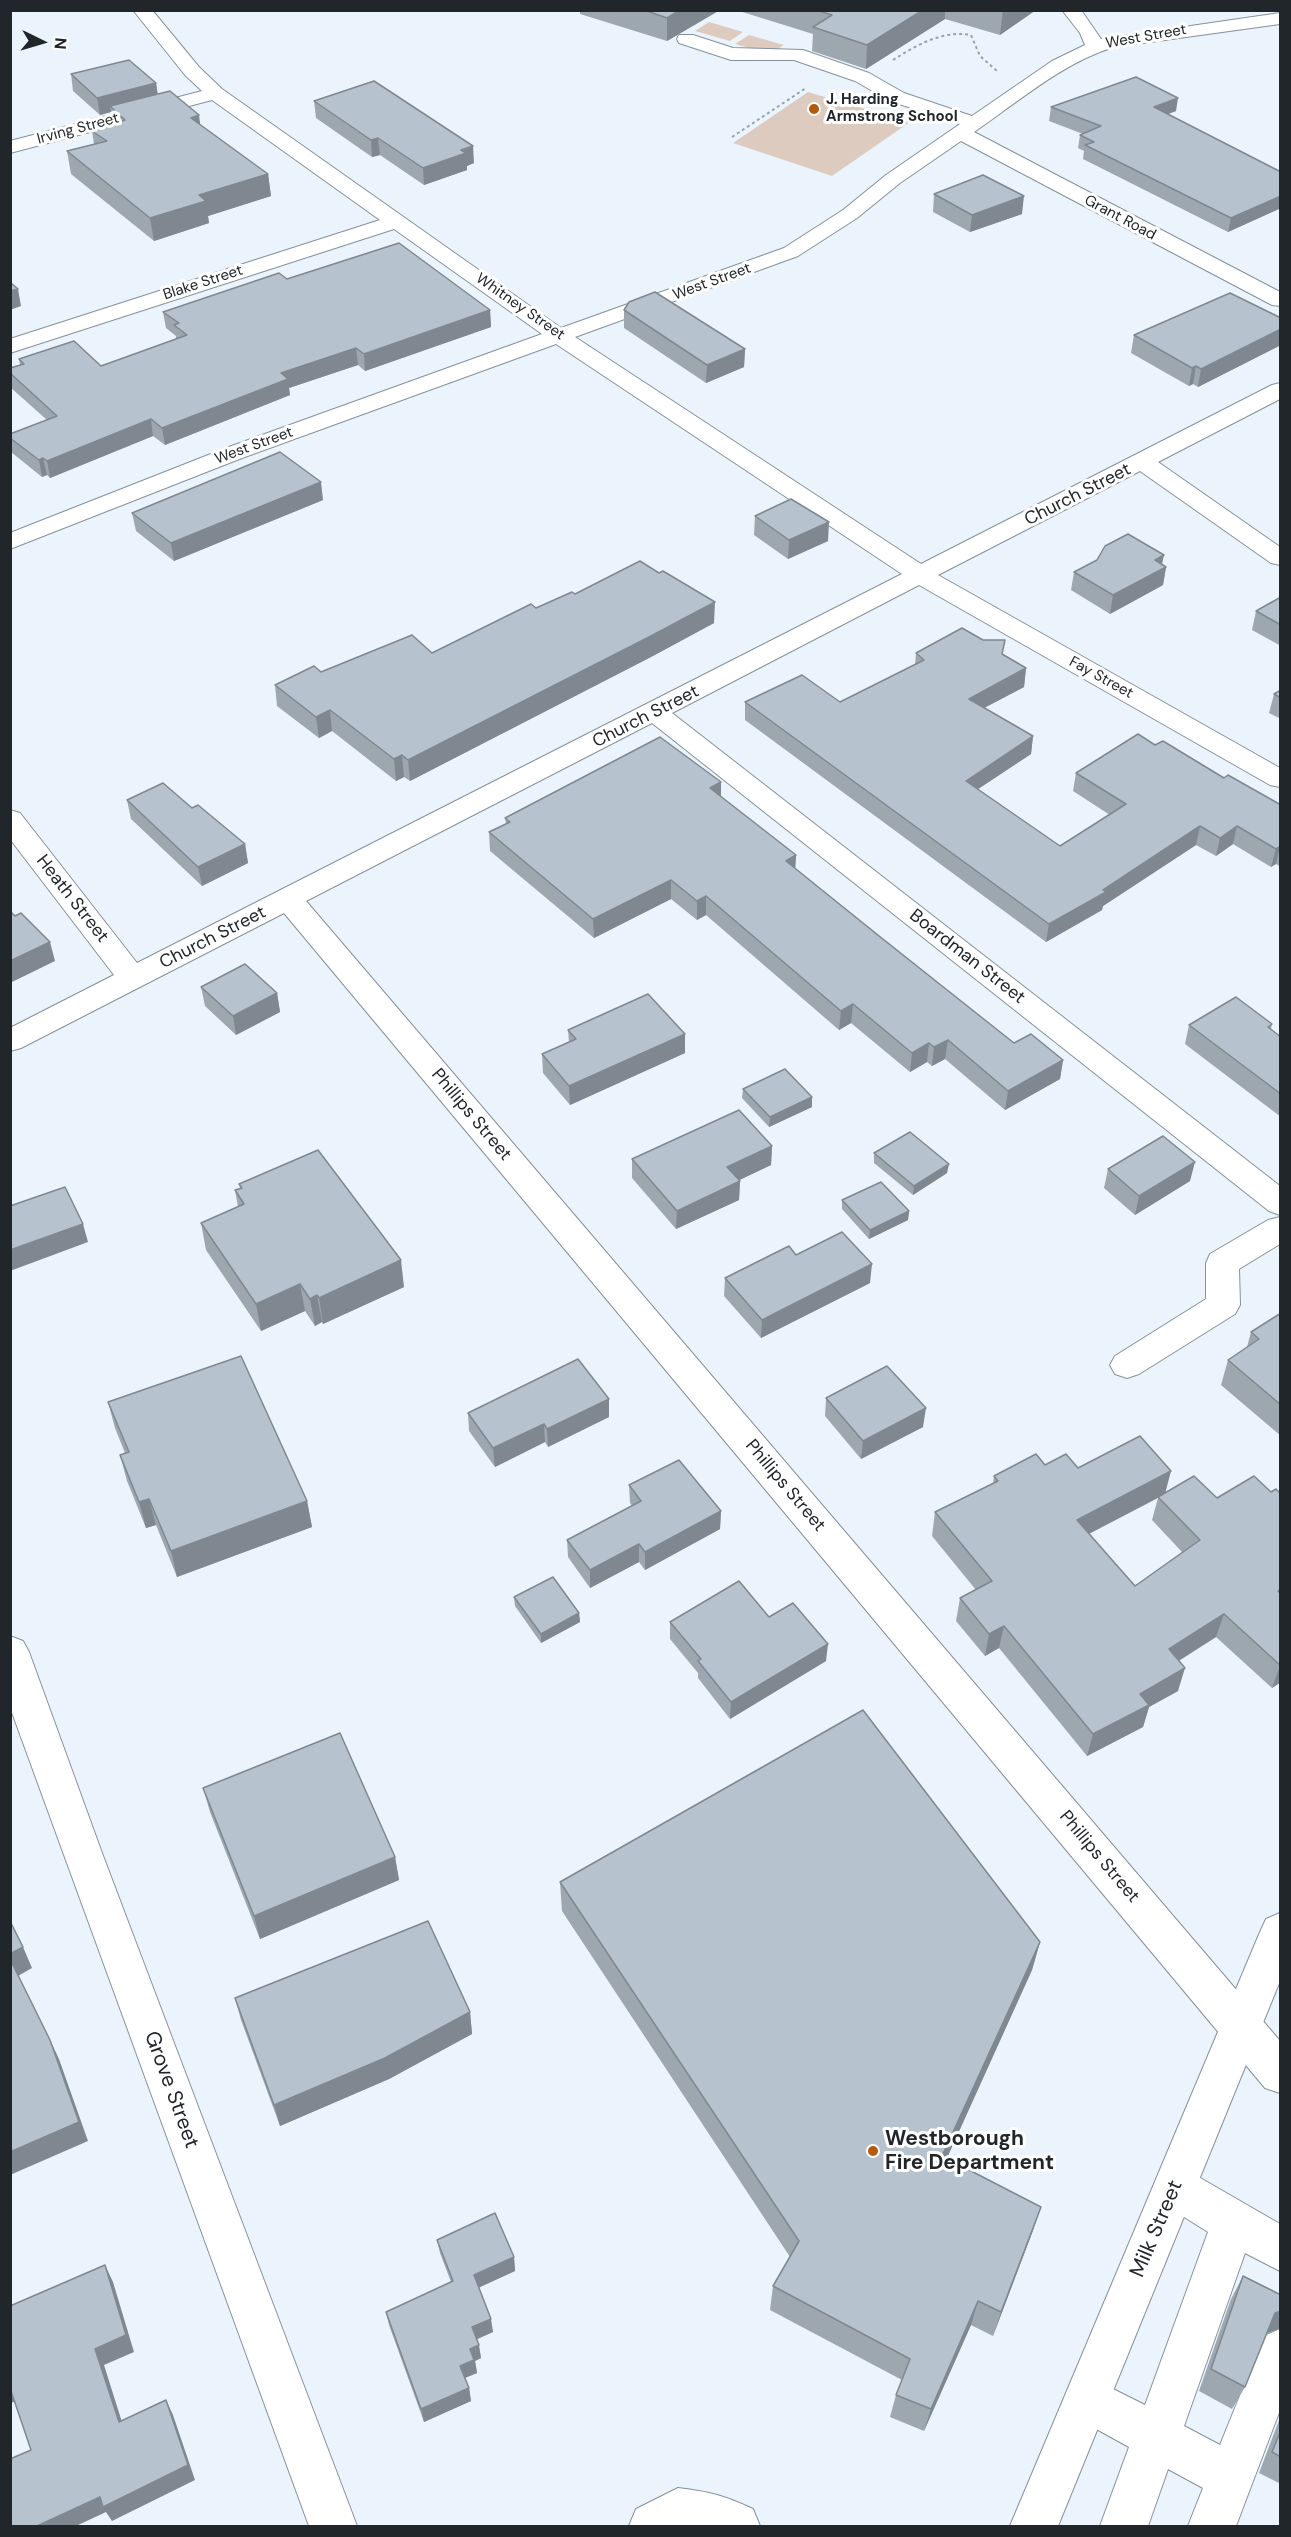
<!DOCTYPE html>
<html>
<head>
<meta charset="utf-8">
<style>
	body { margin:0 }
	#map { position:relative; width:1291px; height:2537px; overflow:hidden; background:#ebf4fd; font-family:"DM Sans",sans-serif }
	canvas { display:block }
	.frame { position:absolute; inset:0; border:12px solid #21262a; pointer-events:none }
	.north { position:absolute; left:12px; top:12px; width:60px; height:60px; -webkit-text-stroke:4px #fff; paint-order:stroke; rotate:95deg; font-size:16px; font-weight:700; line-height:24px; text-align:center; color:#21262a }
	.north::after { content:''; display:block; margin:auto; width:21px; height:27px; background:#21262a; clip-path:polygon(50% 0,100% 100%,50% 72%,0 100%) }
</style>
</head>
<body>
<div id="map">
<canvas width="1291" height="2537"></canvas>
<div class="frame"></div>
<div class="north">N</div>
</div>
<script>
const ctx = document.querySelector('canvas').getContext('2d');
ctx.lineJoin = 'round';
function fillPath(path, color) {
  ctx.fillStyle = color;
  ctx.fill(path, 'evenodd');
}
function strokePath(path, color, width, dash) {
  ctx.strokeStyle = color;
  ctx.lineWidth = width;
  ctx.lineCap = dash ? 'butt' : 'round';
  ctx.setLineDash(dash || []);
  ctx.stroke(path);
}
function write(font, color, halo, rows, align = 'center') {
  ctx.font = font + ' "DM Sans",sans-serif';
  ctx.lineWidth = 6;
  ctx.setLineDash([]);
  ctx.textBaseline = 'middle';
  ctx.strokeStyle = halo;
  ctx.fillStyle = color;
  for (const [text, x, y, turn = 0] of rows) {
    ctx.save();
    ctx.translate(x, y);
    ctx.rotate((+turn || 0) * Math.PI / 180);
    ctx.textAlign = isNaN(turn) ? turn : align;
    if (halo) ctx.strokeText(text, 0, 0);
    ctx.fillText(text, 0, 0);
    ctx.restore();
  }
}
const green = new Path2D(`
	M709,22L743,32L730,41L695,31Z
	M749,35L784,45L770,54L735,44Z
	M808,92L910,122L832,176L733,143Z`);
const path = new Path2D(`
	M893,60C917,45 942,30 971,35L980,56L997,71
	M732,137L806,88`);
const minor = new Path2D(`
	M133,10H152L199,67L222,89L561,328L784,248L843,210L886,175L960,124L890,101L855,81L794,60H731L679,43L677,39L679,35H693L733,48L803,50L869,73L904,93L972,116L1052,61L1085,45L1080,33L1062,10H1081L1101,39L1280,13V24L1114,47C1062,63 1018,102 974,132L1280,292V306L1272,305L961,141L900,183L857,218L798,256L575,337L921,564L1272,385L1280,383V399L1158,462L1280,547V565L1271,563L1140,471L938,575L1280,768V787L1270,785L919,585L672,713L1280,1186V1215L1269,1211L652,723L306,901L1280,2041V2093L1265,2088L284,913L21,1048L10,1051V1028L114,975L10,839V810L20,813L137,963L902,574L556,344L242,458L10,549V533L226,448L542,334L394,229L10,353V339L380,220L212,100L10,153V141L202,91L185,75Z
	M1280,1217V1244L1239,1269L1240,1305L1235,1314L1139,1374L1127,1378L1115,1374L1110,1365L1115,1356L1206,1299V1263L1210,1254L1268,1220Z
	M10,1636L23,1641L29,1652L102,1853L357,2526H309L10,1707Z
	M1175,2165L1190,2172L1280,2224V2271L1245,2253L1184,2426L1220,2445L1264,2336L1280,2329V2410L1236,2526H1188L1203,2488L1168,2469L1148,2526H1100L1129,2447L1071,2415L1064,2399L1071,2383L1087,2376L1145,2405L1208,2232L1160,2202L1153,2187L1160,2172Z
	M678,2488C710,2492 723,2495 753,2509L760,2526H629L636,2509Z`);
const major = new Path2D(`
	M1280,1913V1981L1058,2526H1010L1260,1932L1266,1919Z`);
const wall = new Path2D(`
	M580,10H720L667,41L580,14Z
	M736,10H1036L1000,35L945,19L866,69L812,51L813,34Z
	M71,74L156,83L158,94L268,174L271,196L208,216L209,223L154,241L71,174L67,151L94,144L92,131L113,124L111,112L100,115L73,91Z
	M314,101L474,163L467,166V170L424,185L380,155L372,157L316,118Z
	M1051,107L1176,111L1168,114L1281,172V208L1228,232L1083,159L1084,151L1078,148L1080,135L1083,134L1049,121Z
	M934,194L1022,214L970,232L933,212Z
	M287,279L490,310L491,327L365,371L358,365L289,388L290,395L165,445L153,436L50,478L47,475L42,477L11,452L10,434L47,420L10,387V368L20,365L19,359L101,366L176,339V336L166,328L163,312Z
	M624,310L745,349L744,367L706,383L624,328Z
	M1281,318V345L1198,387L1193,384L1189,386L1131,353L1134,335Z
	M323,500L174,561L136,531L132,513Z
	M755,516L828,541L788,559L754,535Z
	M1162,564L1166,567L1163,585L1110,614L1071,590L1074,572Z
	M575,594L714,623L651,657L410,781L404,777L396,781L332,731L319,738L277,706L275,685L321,672L432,653L536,608Z
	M1281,597V646L1252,630L1256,611Z
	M916,653L1003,654L1026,668L1024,687L984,708L1033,736L1031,754L978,789L1060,846L1110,815L1073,791L1076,773L1155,745L1281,805V867L1276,864L1271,867L1233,844L1216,856L1196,845L1103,906L1102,910L1046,942L745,720V702H840L915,665Z
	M1281,690V719L1269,713L1274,694Z
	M721,797L796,855L795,868L1014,1043L1063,1060L1060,1079L1005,1110L945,1059L932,1066L927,1062L910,1072L851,1023L839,1030L706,915L697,920L671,899L594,938L490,851L489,832L506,824L505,818Z
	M127,800L192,808L245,844L248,863L202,886L131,819Z
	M201,987L277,993L280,1012L236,1035L205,1006Z
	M1272,1024L1271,1029L1281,1037V1117L1185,1044L1189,1025Z
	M568,1030L685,1053L570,1105L543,1073L542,1054L569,1042Z
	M743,1089L812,1107L769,1127L742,1098Z
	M772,1146L771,1165L739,1180L740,1181L739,1200L676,1229L632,1178V1159Z
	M874,1153L947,1173L913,1195L874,1163Z
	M1108,1169L1190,1181L1135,1215L1104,1188Z
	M239,1184L404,1287L323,1324L322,1322L315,1326L305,1311L261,1331L206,1250L201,1223L238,1207L235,1190L240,1188Z
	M842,1200L909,1211L908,1220L869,1239L842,1209Z
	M796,1255L870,1283L761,1338L724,1296L725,1278Z
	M1281,1313V1436L1221,1385L1228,1360L1247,1347L1251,1332Z
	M826,1398L923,1427L861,1459L825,1416Z
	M108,1402L307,1501L312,1527L177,1577L156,1525L146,1528L127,1481L120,1455L125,1453L115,1428Z
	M468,1413L609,1417L548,1447L545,1442L495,1467L469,1431Z
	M1045,1465L1078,1468L1165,1493L1217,1498L1271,1492L1281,1494V1682L1272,1688L1216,1637L1179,1661L1178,1691L1149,1707L1143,1727L1087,1756L999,1648L985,1656L956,1621L960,1598L976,1590L932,1536L935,1512L993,1484L994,1476ZM1158,1498L1152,1520L1182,1552L1135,1586L1089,1534Z
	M629,1485L721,1511L720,1529L645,1570L639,1562L590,1588L568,1557L567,1540L632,1506L630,1503Z
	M514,1597L579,1613L580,1622L541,1643L515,1606Z
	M769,1617L826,1661L730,1719L698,1678V1673L670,1639V1622Z
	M203,1788L395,1857L399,1880L260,1939L210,1812Z
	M560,1882L1040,1942L1032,1970L947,2158L1041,2207L1032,2233L993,2336L971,2325L924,2431L890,2417L896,2395L902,2380L770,2310L773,2286L790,2257L562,1911Z
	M235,1998L470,2012L472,2034L389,2079L280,2126L241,2020Z
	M437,2240L514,2257L515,2271L479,2287L493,2332L477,2339L481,2358L475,2361L477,2373L465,2378L469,2388L471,2401L424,2422L389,2325L386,2312L451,2282L440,2253Z
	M1243,2276L1281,2328L1267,2333L1245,2387L1232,2409L1199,2391L1231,2299Z
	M1281,2415V2484L1259,2473Z`);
const shadedWall = new Path2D(`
	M680,10H720L667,41V18Z
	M923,10H945V19L866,69L867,45Z
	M1003,10H1036L1000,35Z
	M156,83L158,100L110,106L111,112L100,115L97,98Z
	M1178,98L1176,111L1152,120L1154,107Z
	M199,115L202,138L191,118Z
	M378,138L380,155L372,157L371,140Z
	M473,146L474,163L467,166V170L424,185L423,168L461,150Z
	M268,174L271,196L208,216L209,223L154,241L150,218L199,195Z
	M1024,196L1022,214L970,232L972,215Z
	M1281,196V208L1228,232L1231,218Z
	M18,289L21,306L10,310V291Z
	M490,310L491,327L365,371L364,354Z
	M1281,329V345L1198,387L1201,369Z
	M356,348L358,365L289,388L290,395L165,445L162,428L281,373Z
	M745,349L744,367L706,383L707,365Z
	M1196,366L1193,384L1189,386L1192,368Z
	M151,419L153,436L50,478L47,461Z
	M43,458L47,475L42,477L39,460Z
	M321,482L323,500L174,561L171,543Z
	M829,522L828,541L788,559L789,540Z
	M1164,555L1161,569L1166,567L1163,585L1110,614L1113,595L1155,560Z
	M715,602L714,623L651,657L410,781L408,760Z
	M1026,668L1024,687L967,717L969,699Z
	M330,710L332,731L319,738L316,717Z
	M1033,736L1031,754L963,799L966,781Z
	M402,755L404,777L396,781L394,759Z
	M721,782V801L710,788Z
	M1200,826L1196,845L1103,906L1102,910L1046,942L1049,924L1103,890Z
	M1237,826L1233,844L1216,856L1220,838Z
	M245,844L248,863L202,886L198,867Z
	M1280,846L1276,864L1271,867L1276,849Z
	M796,855L795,874L786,861Z
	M671,880V899L594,938L593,919Z
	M706,896V915L697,920V901Z
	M50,942L55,961L10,983V961Z
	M277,993L280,1012L236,1035L233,1016Z
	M853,1004L851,1023L839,1030L841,1011Z
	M685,1034V1053L570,1105L569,1086Z
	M948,1040L945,1059L932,1066L934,1047Z
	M929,1043L927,1062L910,1072L912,1053Z
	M1063,1060L1060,1079L1005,1110L1008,1091Z
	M812,1097V1107L769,1127L770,1117Z
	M772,1146L771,1165L727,1186V1167Z
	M1195,1162L1190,1181L1135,1215L1139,1196Z
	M949,1164L947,1173L913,1195L914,1186Z
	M740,1181L739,1200L676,1229L677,1211Z
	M909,1211L908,1220L869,1239L870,1230Z
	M83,1224L88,1242L10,1271V1250Z
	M401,1260L404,1287L323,1324L319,1298Z
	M872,1264L870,1283L761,1338L762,1320Z
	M300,1284L305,1311L261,1331L256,1304Z
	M317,1295L322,1322L315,1326L310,1299Z
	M609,1399V1417L548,1447L547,1429Z
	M926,1408L923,1427L861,1459L863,1441Z
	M544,1424L545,1442L495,1467L493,1448Z
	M1171,1471L1165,1494L1071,1543L1077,1520Z
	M149,1499L156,1525L146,1528L139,1502Z
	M307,1501L312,1527L177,1577L171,1551Z
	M721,1511L720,1529L645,1570V1552Z
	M639,1544V1562L590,1588V1570Z
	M579,1613L580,1622L541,1643V1634Z
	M1224,1614L1216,1637L1162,1671L1169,1649Z
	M1004,1626L999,1648L985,1656L989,1634Z
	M828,1644L826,1661L730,1719L731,1702Z
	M1280,1666L1281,1682L1272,1688Z
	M1185,1668L1178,1691L1149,1707L1143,1727L1087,1756L1093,1734L1140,1694Z
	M395,1857L399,1880L260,1939L254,1916Z
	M1040,1942L1032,1970L936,2182L942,2156Z
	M23,1947L32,1968L18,1976L10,1960V1954Z
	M470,2012L472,2034L389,2079L280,2126L274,2105Z
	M50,2040L59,2059L88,2141L10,2175V2152Z
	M1041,2207L1032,2233L993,2336L1001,2312Z
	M514,2257L515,2271L476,2289L474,2275Z
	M105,2265L113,2282L134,2352L104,2365L127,2438L119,2422L95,2349Z
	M978,2301L971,2325L924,2431L931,2409Z
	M1281,2311V2328L1262,2335L1275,2313Z
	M491,2319L493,2332L475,2340L472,2327Z
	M479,2345L481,2358L475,2361L477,2373L462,2379L460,2366L470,2349Z
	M10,2386L19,2400L11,2403L10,2402Z
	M469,2388L471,2401L424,2422L421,2409Z
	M166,2400L173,2415L195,2480L112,2521L106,2512L76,2526H37Z`);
const building = new Path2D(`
	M644,10H680L667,18Z
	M816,10H923L867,45L813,27L832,15Z
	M129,60L156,83L97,98L71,74Z
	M1136,77L1178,98L1154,107L1281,172V196L1231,218L1085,145L1094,142L1080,135L1101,126L1051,107Z
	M374,81L473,146L461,150L466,153L423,168L378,138L371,140L314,101Z
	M170,91L199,115L191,118L268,174L199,195L206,201L150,218L67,151L107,141L92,131L125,120L110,106Z
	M983,175L1024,196L972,215L934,194Z
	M399,243L490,310L364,354L356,348L281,373L288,379L162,428L151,419L47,461L43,458L39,460L10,438V434L57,416L10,373V368L24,364L19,359L74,341L101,366L187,335L174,325L179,323L163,312L279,273L287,279Z
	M10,282L18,289L10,291Z
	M655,292L745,349L707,365L624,310L629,302Z
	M1230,293L1281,318V329L1201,369L1196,366L1192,368L1134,335Z
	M280,452L321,482L171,543L132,513Z
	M791,499L829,522L789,540L755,516Z
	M1128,534L1164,555L1155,560L1166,567L1113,595L1074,572L1097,560L1105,546Z
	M640,561L659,573L663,571L715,602L651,636L408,760L402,755L394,759L330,710L316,717L275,685L314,666L321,672L412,635L432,653L531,604L536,608L572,592L575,594Z
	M1281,597V625L1256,611Z
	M962,628L983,640H1005L1002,654L1026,668L969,699L1033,736L966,781L1060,846L1126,804L1076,773L1138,734L1155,745L1163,741L1224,778L1228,775L1281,805V846L1276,849L1237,826L1220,838L1200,826L1103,890L1106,892L1049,924L745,702L802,675L840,702L924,660L916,653Z
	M1281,690V698L1274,694Z
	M660,737L721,782L710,788L796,855L786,861L879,936L1014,1043L1031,1034L1063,1060L1008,1091L948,1040L934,1047L929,1043L912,1053L853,1004L841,1011L706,896L697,901L671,880L593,919L489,832L510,822L505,818Z
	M163,783L192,808L198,805L245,844L198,867L127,800Z
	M10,911L15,916L21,913L50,942L10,961Z
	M245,964L277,993L233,1016L201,987Z
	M648,994L685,1034L569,1086L542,1054L576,1039L568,1030Z
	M1236,997L1272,1024L1268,1027L1281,1037V1094L1189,1025Z
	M785,1069L812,1097L770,1117L743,1089Z
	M739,1110L772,1146L727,1167L740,1181L677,1211L632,1159Z
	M910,1132L949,1164L914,1186L874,1153Z
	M1163,1136L1195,1162L1139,1196L1108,1169Z
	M318,1150L401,1260L319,1298L317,1295L310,1299L300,1284L256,1304L201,1223L244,1204L235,1190L242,1188L239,1184Z
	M881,1182L909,1211L870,1230L842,1200Z
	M65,1187L83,1224L10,1250V1206Z
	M842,1232L872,1264L762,1320L725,1278L789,1246L796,1255Z
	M1281,1313V1405L1228,1360L1259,1339L1251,1332Z
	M241,1356L307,1501L171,1551L149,1499L139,1502L120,1455L129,1452L108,1402Z
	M578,1359L609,1399L547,1429L544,1424L493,1448L468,1413Z
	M887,1366L926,1408L863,1441L826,1398Z
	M1140,1436L1171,1471L1077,1520L1135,1586L1200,1540L1158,1497L1194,1476L1217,1498L1254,1476L1271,1492L1276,1489L1281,1494V1589L1278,1591L1281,1594V1666L1224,1614L1169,1649L1185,1668L1140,1694L1149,1705L1093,1734L1004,1626L989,1634L960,1598L992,1581L935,1512L998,1481L994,1476L1036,1454L1045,1465L1066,1454L1078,1468Z
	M679,1460L721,1511L645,1552L639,1544L590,1570L567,1540L641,1501L629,1485Z
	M553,1577L579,1613L541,1634L514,1597Z
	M739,1581L769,1617L793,1603L828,1644L731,1702L698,1661L701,1659L670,1622Z
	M863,1710L1040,1942L942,2156L1041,2207L1001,2312L978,2301L931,2409L896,2395L910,2359L773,2286L799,2241L560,1882Z
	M340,1733L395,1857L254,1916L203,1788Z
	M10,1921L23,1947L10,1954Z
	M428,1921L470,2012L385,2058L274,2105L235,1998Z
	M10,1959L50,2040L79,2122L10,2152Z
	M495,2213L514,2257L474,2275L491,2319L472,2327L479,2345L470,2349L474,2360L460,2366L469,2388L421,2409L386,2312L453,2281L437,2240Z
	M105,2265L126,2335L95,2349L119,2422L166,2400L188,2465L103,2507L100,2497L37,2526H10V2459L31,2450L10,2388V2306Z
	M1243,2276L1281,2295V2311L1275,2313L1245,2387L1211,2369Z
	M1281,2430V2457L1272,2452Z`);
const markers = [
	[814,109,6,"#b7590a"],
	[873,2151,6,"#b7590a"]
];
const farStreetnames = [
	["West Street",1146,37,-10],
	["Irving Street",78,129,-15],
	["Grant Road",1120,218,28],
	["West Street",712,282,-20],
	["Blake Street",203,283,-18],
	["Whitney Street",520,307,35],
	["West Street",254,446,-20],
	["Fay Street",1101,678,29]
];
const farPoinames = [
	["J. Harding",826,100],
	["Armstrong School",826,117]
];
const streetNames = [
	["Church Street",1078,495,-27],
	["Church Street",646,717,-27],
	["Heath Street",72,899,52],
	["Church Street",213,938,-27],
	["Boardman Street",967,957,38],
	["Phillips Street",471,1115,50],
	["Phillips Street",785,1486,50],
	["Phillips Street",1099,1857,50]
];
const nearStreetnames = [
	["Grove Street",171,2090,70],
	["Milk Street",1157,2229,-67]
];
const nearPoinames = [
	["Westborough",885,2139],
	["Fire Department",885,2163]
];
fillPath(green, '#decbc0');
strokePath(minor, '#85919b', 2);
strokePath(major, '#85919b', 2);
strokePath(path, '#9aa2a9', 2, [3, 3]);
fillPath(minor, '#fff');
fillPath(major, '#fff');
fillPath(wall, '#9da7b0');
fillPath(shadedWall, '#7f8890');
fillPath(building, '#b6c2cd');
strokePath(building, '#7f8890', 1.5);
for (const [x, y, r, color] of markers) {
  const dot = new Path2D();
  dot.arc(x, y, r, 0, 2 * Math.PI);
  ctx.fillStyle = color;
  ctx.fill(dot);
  strokePath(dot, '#fff', 2);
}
write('15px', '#21262a', '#fff', farStreetnames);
write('bold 15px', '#21262a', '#fff', farPoinames, 'left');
write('18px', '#21262a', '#fff', streetNames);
write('21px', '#21262a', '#fff', nearStreetnames);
write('bold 21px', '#21262a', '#fff', nearPoinames, 'left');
</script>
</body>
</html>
